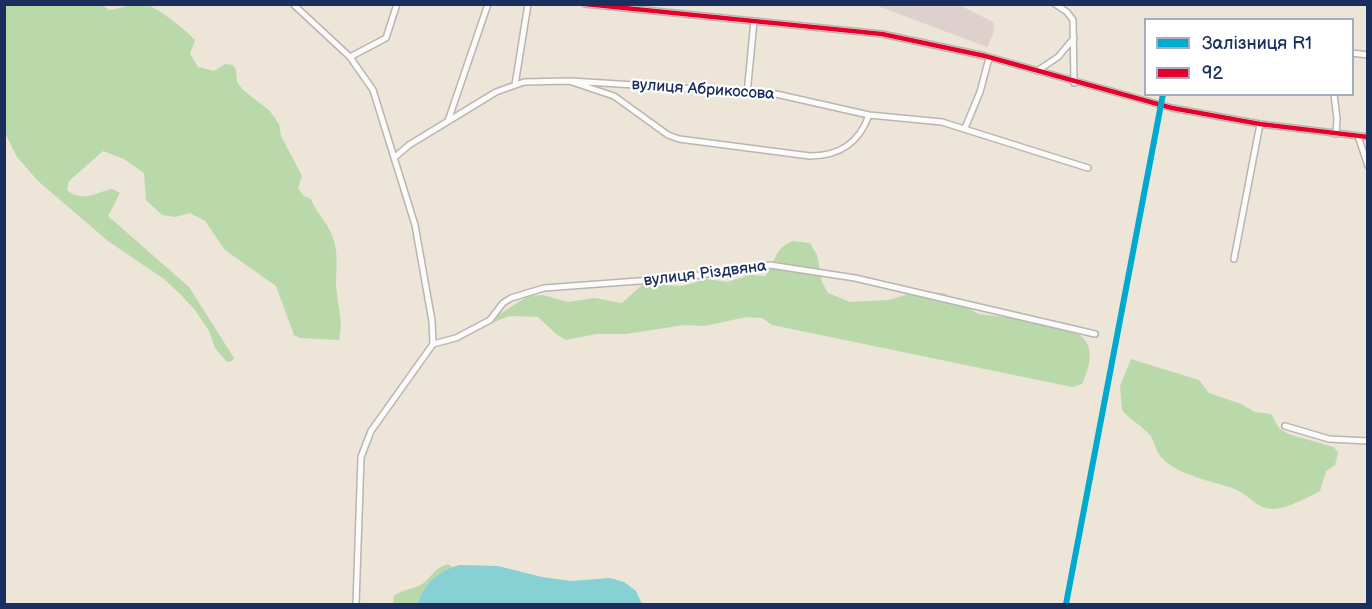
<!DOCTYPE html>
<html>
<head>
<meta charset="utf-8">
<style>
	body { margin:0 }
	#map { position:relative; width:1372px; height:609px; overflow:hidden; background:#ece5d8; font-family:"Balsamiq Sans",sans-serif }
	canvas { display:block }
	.frame { position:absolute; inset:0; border:6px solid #1b2f5e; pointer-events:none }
	.legend { position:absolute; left:1144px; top:18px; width:210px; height:78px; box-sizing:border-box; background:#fff; border:2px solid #a4acbf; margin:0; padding:8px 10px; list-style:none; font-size:18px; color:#1b2f5e }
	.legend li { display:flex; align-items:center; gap:12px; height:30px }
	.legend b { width:30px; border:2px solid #a4acbf }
</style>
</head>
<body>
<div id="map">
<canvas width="1372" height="609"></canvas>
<div class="frame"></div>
<ul class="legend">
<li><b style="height:8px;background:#00a9ce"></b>Залізниця R1</li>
<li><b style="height:8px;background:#e4002b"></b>92</li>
</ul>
</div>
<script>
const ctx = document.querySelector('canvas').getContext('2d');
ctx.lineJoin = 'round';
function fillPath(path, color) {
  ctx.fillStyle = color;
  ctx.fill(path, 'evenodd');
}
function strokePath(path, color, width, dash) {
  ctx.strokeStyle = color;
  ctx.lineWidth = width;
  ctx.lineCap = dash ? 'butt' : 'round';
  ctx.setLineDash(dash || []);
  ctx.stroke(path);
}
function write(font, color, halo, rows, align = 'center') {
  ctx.font = font + ' "Balsamiq Sans",sans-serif';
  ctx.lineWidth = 4.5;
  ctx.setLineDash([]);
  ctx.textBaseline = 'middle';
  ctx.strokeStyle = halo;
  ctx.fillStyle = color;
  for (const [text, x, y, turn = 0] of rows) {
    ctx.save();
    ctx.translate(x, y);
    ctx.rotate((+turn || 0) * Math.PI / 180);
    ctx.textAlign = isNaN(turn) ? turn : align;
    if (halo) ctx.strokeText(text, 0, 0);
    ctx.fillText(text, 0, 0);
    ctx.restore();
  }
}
const industrial = new Path2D(`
	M875,5H959L993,22L994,32L987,47Z`);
const green = new Path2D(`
	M4,5H102L109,10C122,9 132,2 145,4C157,7 187,31 195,40L190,54L198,67L214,71L225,64L233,65L236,70L237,82L243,90L270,111L279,124L281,136L302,176L298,188L304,196L311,199C316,213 327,222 332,235C339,253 336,267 336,285C337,304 344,322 339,340L300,338L294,335L276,286L225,250L205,221L190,213L175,217L162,215L146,200L144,173L124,159L103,151L69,181L67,190C84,203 93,193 112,189L120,193L108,216L189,287L234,358L232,361L227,362L215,348L209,331L195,310L180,294L164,279L108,241L38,181L17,157L5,133Z
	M793,241L810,243L817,255L822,282L828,293L850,302L889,300L914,292L944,293L978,314L1012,318L1078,334C1096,345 1090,367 1082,384L1072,387L772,325L762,318L746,317L705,326L684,325L626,334H596L566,340L556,334L538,317L509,316L492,323L500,314L528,296L543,295L568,302L595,298L622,303L643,284L682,286L707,279L727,282L750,275L765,276C777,262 773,248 793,241Z
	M1131,359L1199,380L1209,393L1241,404L1255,412L1271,414L1279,428L1288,434L1334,447L1338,453L1335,465L1326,471L1320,491C1306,498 1289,508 1273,509C1257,509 1250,496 1237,490C1214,481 1178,476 1162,458C1155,451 1155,441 1149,434C1141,425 1130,420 1122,410L1120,386Z
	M448,564L453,567C435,575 422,585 418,604H393L394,596C403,589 416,589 425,582C435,573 433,569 448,564Z`);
const water = new Path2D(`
	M459,565L498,566L542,577L571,581L610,578L624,582L636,591L642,604H418C422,584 439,571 459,565Z`);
const minor = new Path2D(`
	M293,4L350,57L373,90L415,225L432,321L433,344L371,431L361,457L356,604
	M585,4L882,34L985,56L1172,108L1260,124L1368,137
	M1055,4L1067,12L1073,20L1074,83
	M1352,53L1368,55
	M350,57L386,38L397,4
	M1037,71L1058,57L1074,38
	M571,81L776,94L869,115L942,122L1088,168
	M515,85L528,4
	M747,94L754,21
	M1334,94L1337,119L1336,134
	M448,121L488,4
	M965,128L980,92L989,58
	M1358,136L1368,166
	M395,157L409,145L496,92L524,82L569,81L614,96L668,135L679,139L810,156C840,156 859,143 869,115
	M1234,259L1260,124
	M433,344L456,338L490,320L503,303L511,298L544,288L679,278L770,265L855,278L1095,334
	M1285,426L1329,439L1368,441`);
const bus1 = new Path2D(`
	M585,4L882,34L985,56L1172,108L1260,124L1368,137`);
const rail1 = new Path2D(`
	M1066,604L1163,94`);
const streetNames = [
	["вулиця Абрикосова",703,90,4],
	["вулиця Різдвяна",705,274,-7]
];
fillPath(industrial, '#ded0cc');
fillPath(green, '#bad9aa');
fillPath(water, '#87d1d4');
strokePath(minor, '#b8b5b2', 8);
strokePath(minor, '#fcfbf9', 5);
strokePath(bus1, '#e4002b', 4.5);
strokePath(rail1, '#00a9ce', 6);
write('16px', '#1b2f5e', '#fff', streetNames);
</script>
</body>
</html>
